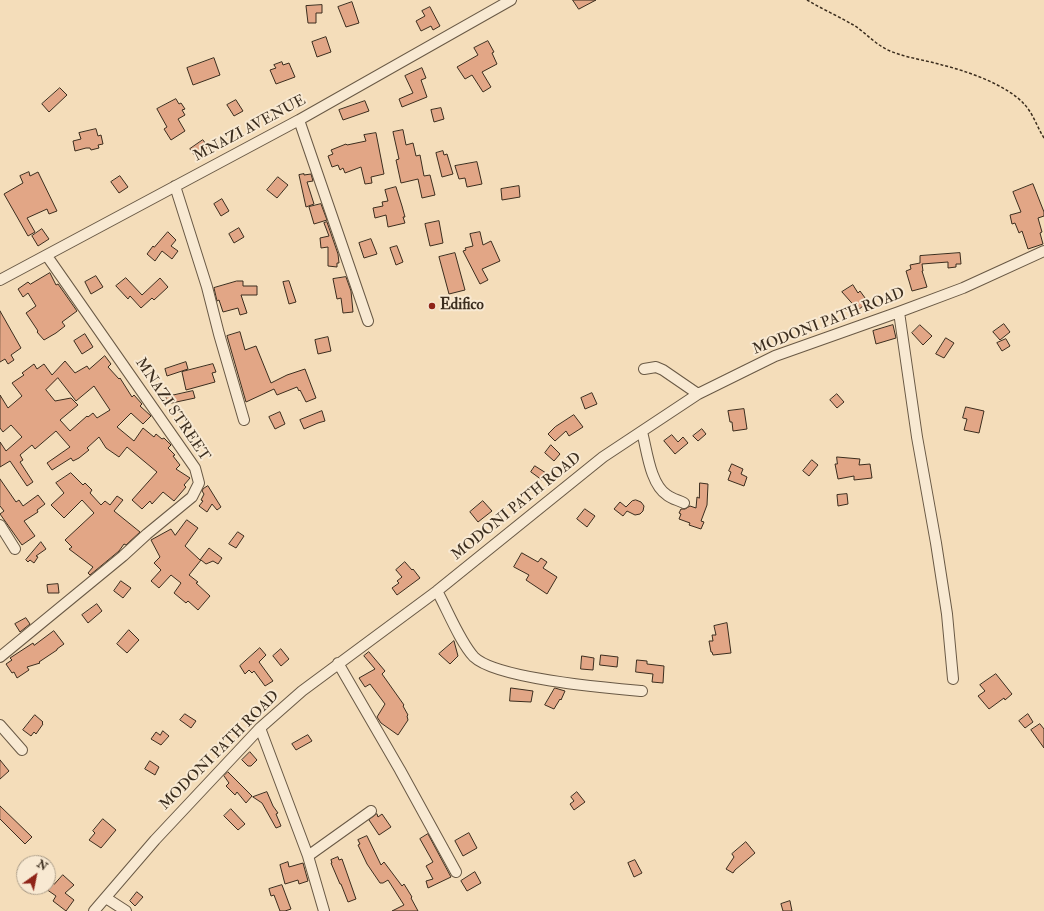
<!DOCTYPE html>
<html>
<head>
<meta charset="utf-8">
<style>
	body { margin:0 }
	#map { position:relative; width:1044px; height:911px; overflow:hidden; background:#f4ddba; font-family:"IM FELL Double Pica",serif }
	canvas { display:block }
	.north { position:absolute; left:16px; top:855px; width:40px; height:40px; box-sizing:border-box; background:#f8e9d2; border:1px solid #ac9e8a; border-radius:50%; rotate:33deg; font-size:11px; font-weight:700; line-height:16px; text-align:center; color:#3b2d1e }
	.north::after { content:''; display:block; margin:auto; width:14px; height:18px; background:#8f2418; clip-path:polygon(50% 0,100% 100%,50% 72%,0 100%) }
</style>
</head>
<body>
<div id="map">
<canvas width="1044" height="911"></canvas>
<div class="north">N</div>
</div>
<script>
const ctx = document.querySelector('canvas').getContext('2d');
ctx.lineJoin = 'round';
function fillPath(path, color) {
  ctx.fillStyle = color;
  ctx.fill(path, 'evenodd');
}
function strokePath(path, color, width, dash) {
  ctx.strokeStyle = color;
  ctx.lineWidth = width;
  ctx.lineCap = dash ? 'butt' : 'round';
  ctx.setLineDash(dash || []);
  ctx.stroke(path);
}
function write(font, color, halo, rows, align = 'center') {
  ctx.font = font + ' "IM FELL Double Pica",serif';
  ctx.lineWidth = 4;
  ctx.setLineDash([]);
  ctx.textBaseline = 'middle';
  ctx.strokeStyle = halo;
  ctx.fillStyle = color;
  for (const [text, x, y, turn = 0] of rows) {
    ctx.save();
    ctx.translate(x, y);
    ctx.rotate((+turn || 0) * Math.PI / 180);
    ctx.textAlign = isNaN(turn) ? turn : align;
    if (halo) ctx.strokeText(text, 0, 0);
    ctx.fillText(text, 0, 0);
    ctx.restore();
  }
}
const building = new Path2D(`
	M573,0H596L579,9Z
	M352,2L359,23L346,27L338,7Z
	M322,5V13H316V23H308L306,6Z
	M430,7L440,26L433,30L431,26L421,31L416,21L425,16L422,11Z
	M326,37L331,52L317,57L312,42Z
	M488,41L494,52L492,53L497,64L482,72L491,87L483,92L472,75L465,79L457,67L478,55L474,48Z
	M214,58L220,75L193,85L187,68Z
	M282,62L283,65L289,63L295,77L276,84L270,70L276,68L274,65Z
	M422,68L426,78L421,80L427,97L402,107L399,99L413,93L405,76Z
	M60,88L67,95L49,112L42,104Z
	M176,99L179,104L181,103L185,109L182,110L185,115L178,119L185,131L171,140L164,129L167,127L157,109Z
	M236,100L243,111L234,116L227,105Z
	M365,101L369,111L343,120L339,110Z
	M441,108L444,119L434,122L431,110Z
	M96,129L98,136L101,135L103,144L98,145L99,148L91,150L90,148H86L75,151L73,141L81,139L79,133Z
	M403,130L406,145L413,143L416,156L420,155L424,176L430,175L435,195L422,198L418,179L401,183L396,160L399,159L393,132Z
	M376,133L384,174L371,177L372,183L365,184L361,167L345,173L343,168L340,170L338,165L332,167L328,156L333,154L331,150L346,144L347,145L366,141L364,135Z
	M203,140L208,147L195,156L190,149Z
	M443,151L444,155L447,154L453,174L442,177L436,153Z
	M477,162L482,184L467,187L465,178L459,179L455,166Z
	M29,172L30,176L38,172L57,211L49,214L47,209L27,218L35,232L28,236L4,194L23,183L20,176Z
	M304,174V175L311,174L313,181L307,182L314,204L306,207L299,175Z
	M120,176L128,187L119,193L111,182Z
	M278,177L288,185L277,198L267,190Z
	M1033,184L1044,212V216L1038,218L1042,232L1040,233L1043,244L1028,249L1022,231L1019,233L1015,223L1012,224L1010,215L1021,212L1013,192Z
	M519,186L520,197L502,200L501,189Z
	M396,187L402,206L405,217H403L405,223L388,227L386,215L375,218L373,208L383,206L382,202L388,201L385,190Z
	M222,199L229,211L221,216L214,204Z
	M321,204L327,220L314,224L309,207Z
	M439,221L443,243L430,246L425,224Z
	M327,222L338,254L339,263H337V267L328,266V247L321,248L320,238L329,236L324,223Z
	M239,228L244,237L234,243L229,234Z
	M42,229L49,239L38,246L32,236Z
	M168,232L176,240L171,246L178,251L172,259L162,251L155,261L147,254L153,246L154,247Z
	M480,232L483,245L491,241L500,261L482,269L488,280L480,284L463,251L466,250L465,248L473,246L470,234Z
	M371,239L377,254L364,258L359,243Z
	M397,246L403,262L396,265L390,248Z
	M455,253L465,290L449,294L439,257Z
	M960,253L961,264H956V267L948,268V262L922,264L923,271H922L927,287L912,291L906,271L911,269L910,265L920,263V256Z
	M50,273L56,285L58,284L77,311L62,322L65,326L56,333L44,340L37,332L38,331L26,313L36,306L28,293L23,297L18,289L28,282L30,284Z
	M96,276L103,287L91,294L85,282Z
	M346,277L351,291L353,312L343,313L341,298L337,299L333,279Z
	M126,278L142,295L160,278L168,287L154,300L152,298L141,308L130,296L128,299L116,286Z
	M237,281H243V286H257V295H241L247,313L240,315L238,308L223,312L219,300L217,301L214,288Z
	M289,281L296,302L289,304L283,282Z
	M853,285L858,293L860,291L868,302L858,310L842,292Z
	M0,311L21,348L11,355L14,360L8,364L5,359L0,362Z
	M1004,324L1010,332L1000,340L993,332Z
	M893,325L896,338L876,344L873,331Z
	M920,325L932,336L923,345L912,333Z
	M240,332L245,350L256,346L271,383L287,375L305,369L316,398L306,402L300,390L299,391L297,387L277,395L274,389L246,402L227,336Z
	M85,334L93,347L82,354L74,341Z
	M328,337L331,351L318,354L315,340Z
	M946,338L954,343L944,358L936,354Z
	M1006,339L1010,346L1002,351L997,343Z
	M105,356L111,364L108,367L119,379L120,378L132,397L134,395L142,404L140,406L151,416L143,424L131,413L117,427L134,441L143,428L154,437L156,434L162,439L164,438L171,445L168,448L175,455L173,456L180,465L176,469L190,478L184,485L186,487L174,501L163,492L152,504L150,501L142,509L132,500L157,472L127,447L119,457L106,448L99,437L87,448L89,450L79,458L73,461L71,458L52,470L47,463L70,447L56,431L35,449L32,445L20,455L23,460L20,462L33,482L27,486L10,461L0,467V442L6,451L22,437L11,425L3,432L0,428V395L8,408L22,396L12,383L24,375L22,373L34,364L37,369L44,364L52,375L65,361L75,373L87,366L89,369ZM58,378L76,401L94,386L110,410L97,418L93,413L88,417L87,416L70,431L60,420L78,405L71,398L55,401L46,390Z
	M186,362L188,369L167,376L165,369Z
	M213,364L216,372L212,373L215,382L186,390L182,372Z
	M193,391L195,398L167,404L166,397Z
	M592,393L597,404L585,409L581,398Z
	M837,394L844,402L837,408L830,400Z
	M966,407L984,411L979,433L964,430L967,419L963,418Z
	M744,409L747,429L733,431L732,422H730L728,411Z
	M322,411L325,421L318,423L304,429L300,420Z
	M280,412L285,424L275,429L269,417Z
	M574,415L583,427L569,436L566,431L555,441L548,434L555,427Z
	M702,429L706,434L698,441L693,436Z
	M672,435L678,442L683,437L688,443L675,454L664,441Z
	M551,445L560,454L554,461L545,453Z
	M837,457L860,459L859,465L870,464L872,478L854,480V476L838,479L835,464H837Z
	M812,460L818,465L809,476L803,471Z
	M732,464L743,469L741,474L747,477L744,486L728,480L731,472L729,471Z
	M535,466L546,473L542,480L531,472Z
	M71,473L83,485L85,483L92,490L90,493L101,505L105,501L110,505L117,496L123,500L114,511L140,532L126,545L124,544L119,551L90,575L88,573L93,567L69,549L72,547L65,540L94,513L82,500L64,518L51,505L64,493L56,483Z
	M0,479L16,502L19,500L23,506L38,495L45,504L37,510L38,512L24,521L35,536L22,545L0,514L4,511L0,506Z
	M700,483L708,484L707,505L701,521L704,522L701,529L689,525L690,523L679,519L681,514L679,513L681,509H685L690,506L696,508L697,497L699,498Z
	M208,486L221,507L217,510L212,504L207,512L199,506L203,501L201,500L204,494L202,491L203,489Z
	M847,494L848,504L838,506L837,495Z
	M636,500L641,502L644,506L643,511L640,514L635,515L627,511L623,516L614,509L620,502L626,507L632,501Z
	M483,501L492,511L478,522L470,512Z
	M585,509L595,516L587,527L577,519Z
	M187,520L198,528L185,546L200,560L209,548L222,558L218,564L213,561L206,564L201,560L189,575L198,582L196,583L210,596L198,610L188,601L186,603L174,593L181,583L171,575L159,588L151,581L161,570L154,563L160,557L151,540L171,529L175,535Z
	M238,532L244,536L236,548L229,544Z
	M41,542L46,549L36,556L38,557L34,563L30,560L28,562L26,560Z
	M522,553L538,562L541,558L547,562L543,568L557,577L547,594L526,580L529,575L514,567Z
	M405,562L412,570L413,569L420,578L397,595L392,588L399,583L397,581L402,577L396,570Z
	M121,581L131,588L123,598L114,591Z
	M58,584L59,593H48L47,585Z
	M97,604L102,611L88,623L82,615Z
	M26,618L30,624L20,632L15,624Z
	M727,623L731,653L713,655L712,652H711L709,641H713L712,635H716L714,626Z
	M129,630L139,640L127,653L117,644Z
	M54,631L64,644L57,649V650L39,662L40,663L27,667L29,670L17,678L14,672L12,673L6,664L12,660L10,658L33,643L34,645Z
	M454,641L458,656L450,664L439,654Z
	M260,648L266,655L259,662L273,681L265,686L254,671L252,673L249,670L245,674L240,666Z
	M281,649L289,659L281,666L273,656Z
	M369,652L385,671L382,674L404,705L403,706L408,715L407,716L408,720L398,735L381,723L377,717L385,704L370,684L365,687L359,678L375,669L364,656Z
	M601,655L618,657L617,667L600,665Z
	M582,656L594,658L593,670L581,669Z
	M637,660L647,661V664L664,666L663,683L652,682L653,674L636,672Z
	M996,674L1012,694L1005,700L1004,698L989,709L978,696L985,691L980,685Z
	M511,688L533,691L531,702L510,701Z
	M555,688L565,691L561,700L560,699L554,709L545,705Z
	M185,714L196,721L191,728L180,720Z
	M1028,714L1033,722L1025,728L1019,721Z
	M35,715L43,722L42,723L43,724L36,734L34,732L31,736L23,730Z
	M1040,724L1044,729V748L1031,730Z
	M163,731L169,736L161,745L151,739L156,732L160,735Z
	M308,735L312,741L296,750L292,744Z
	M250,752L257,760L251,766H248L242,760Z
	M0,760L9,771L0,779Z
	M150,761L159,767L155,775L145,769Z
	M228,772L252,796L246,803L237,792L235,795L226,786L229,783L224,776Z
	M267,792L273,806L278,813L276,814L281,826L276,828L262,803L253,797Z
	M577,792L585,802L574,810L570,804L574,801L571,797Z
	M0,806L32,837L25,844L0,819Z
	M231,809L245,824L238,830L224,816Z
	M377,814L378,817L382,814L391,827L379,835L369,820Z
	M103,819L116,830L101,848L89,840L95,833L93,831Z
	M469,833L477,848L463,856L455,841Z
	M428,834L451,877L428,888L426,881L433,879L426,866L433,862L420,839Z
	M367,836L381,865L384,862L402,886L404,884L412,897L411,898L418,911H392L404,905L388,880L383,883H380L367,864L358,845L360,844L358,840Z
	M746,842L755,853L735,870L733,873L726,869L734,857L732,854Z
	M338,857L339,860L342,859L356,899L348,902L341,884H340L331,863H332L331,860Z
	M635,860L642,873L634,877L628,863Z
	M288,862L289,867L303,863L308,881L299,884L298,880L285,884L280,865Z
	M475,872L481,883L467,891L461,881Z
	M63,875L74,885L65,893L74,900L66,911L53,901L56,896L46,889L51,881L54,884Z
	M282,885L291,909L285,911H280L274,895L271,896L269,889Z
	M137,892L143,897L135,906L130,901Z
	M790,901L792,911H783L781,904Z`);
const path = new Path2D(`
	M807,0C822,9 840,17 855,26C867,34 876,45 890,51C907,58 925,60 942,65C967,71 1007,85 1024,104C1033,113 1037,127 1044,138`);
const minor = new Path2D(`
	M299,120L368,321
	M175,186L207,287L219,334L244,420
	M0,280L299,120L511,0
	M899,312L917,437L936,543L947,614L953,679
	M644,369L656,367L663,370L698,394
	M642,432C647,450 650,484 667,495C672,499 678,500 684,503
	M0,525L15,549
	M437,591C447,609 460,642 474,657C497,679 608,688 642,691
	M0,657L123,556L147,534L192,497L199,483L195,468L47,256
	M338,663L400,770L456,872
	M0,725L22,750
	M260,728L308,856L324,911
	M308,856L371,811
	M106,898L126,911
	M94,911L155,840L260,728L302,691L437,591L603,457L698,394L775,356L899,312L963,288L1044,251`);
const markers = [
	[432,306,4,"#8f2418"]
];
const streetNames = [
	["MNAZI AVENUE",250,129,-28],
	["MODONI PATH ROAD",829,322,-21],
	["MNAZI STREET",172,410,56],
	["MODONI PATH ROAD",517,507,-39],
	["MODONI PATH ROAD",220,751,-45]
];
const poiNames = [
	["Edifico",440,306]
];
fillPath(building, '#e2a686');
strokePath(building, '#3b2d1e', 1);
strokePath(minor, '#695945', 12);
strokePath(path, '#3b2d1e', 1.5, [3, 2]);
strokePath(minor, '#f8e9d2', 10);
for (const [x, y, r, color] of markers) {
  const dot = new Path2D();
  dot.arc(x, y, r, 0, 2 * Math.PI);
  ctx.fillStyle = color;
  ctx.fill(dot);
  strokePath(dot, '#f8e9d2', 1.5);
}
write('15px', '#3b2d1e', '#f8e9d2', streetNames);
write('bold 15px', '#3b2d1e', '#f8e9d2', poiNames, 'left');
</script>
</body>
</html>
